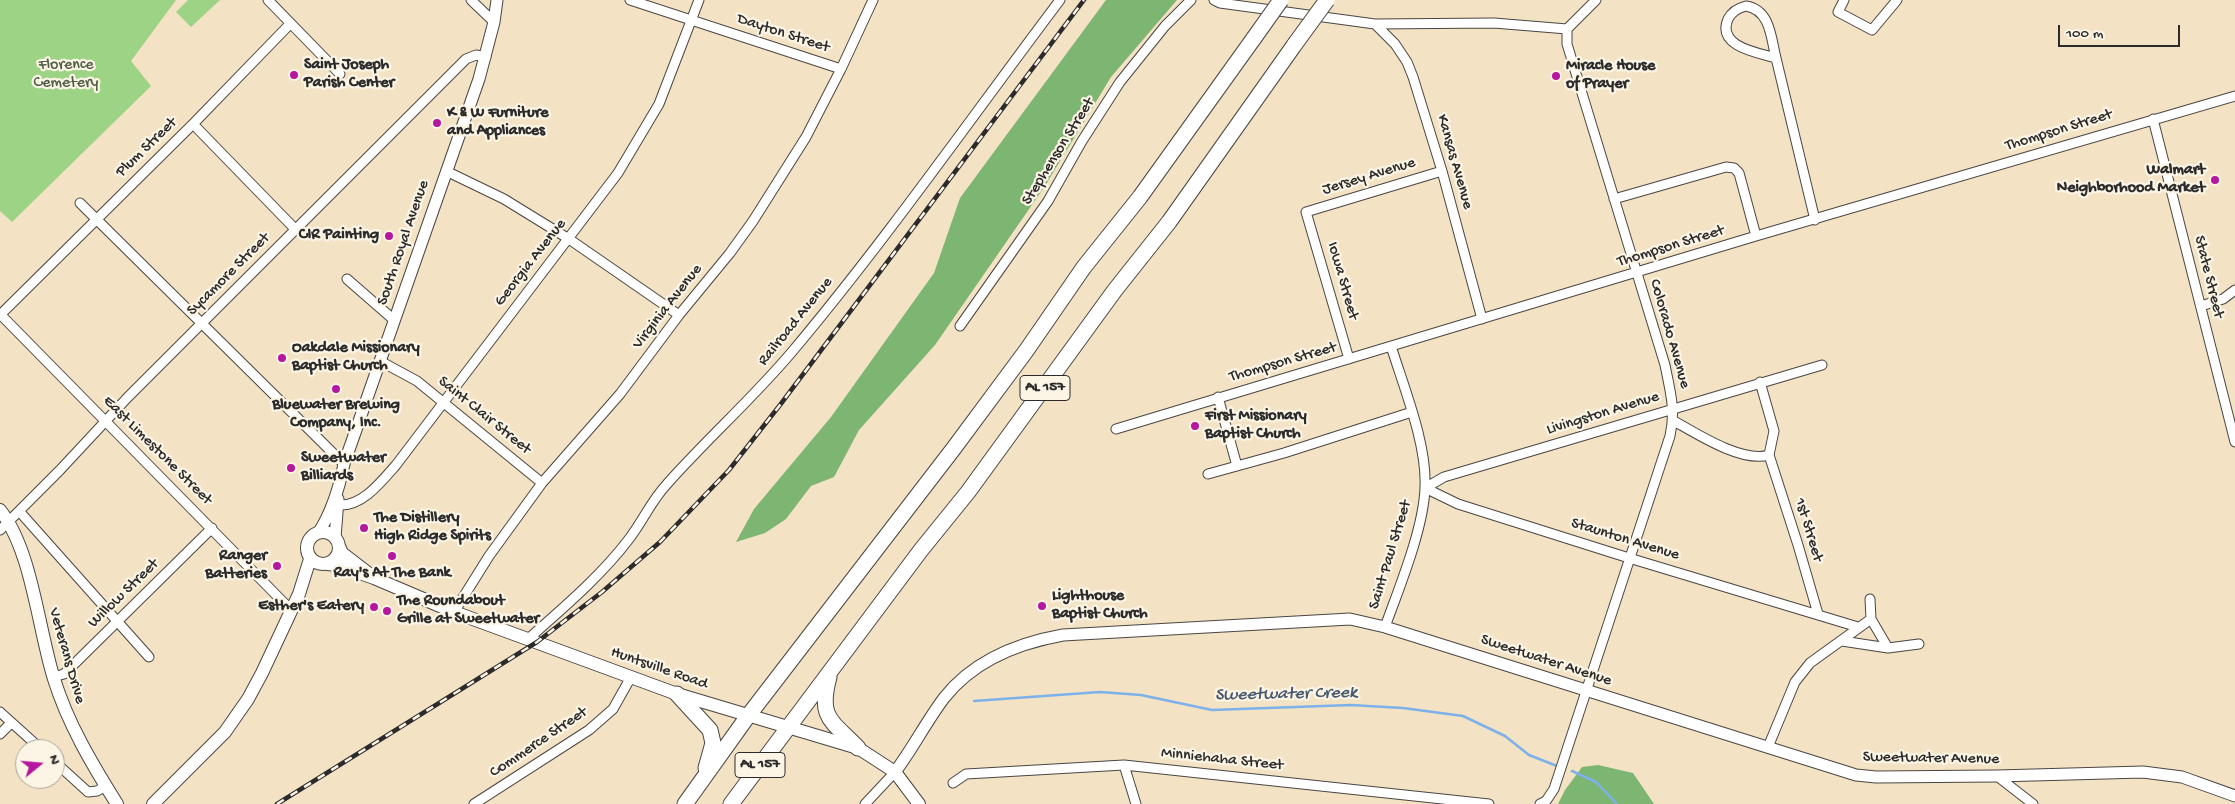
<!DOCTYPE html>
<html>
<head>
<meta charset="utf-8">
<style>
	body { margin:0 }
	#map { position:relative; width:2235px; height:804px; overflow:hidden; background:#f4e2c5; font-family:"Gochi Hand",sans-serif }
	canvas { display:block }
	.north { position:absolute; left:15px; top:739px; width:50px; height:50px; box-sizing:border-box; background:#fcf5e5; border:1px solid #a8a49b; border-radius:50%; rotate:73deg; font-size:14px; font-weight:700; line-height:20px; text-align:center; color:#2b2b2b }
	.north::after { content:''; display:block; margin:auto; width:18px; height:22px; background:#b5179e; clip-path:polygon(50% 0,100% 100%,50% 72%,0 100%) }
	.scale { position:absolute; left:2058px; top:25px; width:122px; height:22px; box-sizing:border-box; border:2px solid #2b2b2b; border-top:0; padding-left:6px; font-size:15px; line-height:18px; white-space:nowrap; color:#2b2b2b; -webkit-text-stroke:4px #fcf5e5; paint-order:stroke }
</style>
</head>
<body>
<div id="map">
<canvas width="2235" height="804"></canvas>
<div class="north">N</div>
<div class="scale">100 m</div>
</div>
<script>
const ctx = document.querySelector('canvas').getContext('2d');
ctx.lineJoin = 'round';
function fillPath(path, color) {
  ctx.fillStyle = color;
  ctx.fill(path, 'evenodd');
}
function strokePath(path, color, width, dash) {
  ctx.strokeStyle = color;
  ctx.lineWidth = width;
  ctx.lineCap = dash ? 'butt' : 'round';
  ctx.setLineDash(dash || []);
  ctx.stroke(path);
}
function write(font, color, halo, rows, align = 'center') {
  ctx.font = font + ' "Gochi Hand",sans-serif';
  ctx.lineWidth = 4.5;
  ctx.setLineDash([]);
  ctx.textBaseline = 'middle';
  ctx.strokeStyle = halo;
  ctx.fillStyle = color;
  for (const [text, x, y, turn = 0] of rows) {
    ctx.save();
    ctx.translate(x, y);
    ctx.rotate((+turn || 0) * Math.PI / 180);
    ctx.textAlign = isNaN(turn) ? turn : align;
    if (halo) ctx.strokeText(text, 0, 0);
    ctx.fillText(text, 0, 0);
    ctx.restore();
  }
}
const green = new Path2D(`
	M0,0H176L131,61L151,86L12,222L0,211Z
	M188,0H220L191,27L176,12Z`);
const forest = new Path2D(`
	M1106,0H1177L1111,77L1045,186L935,345L859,430L834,477L811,486L786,519L765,533L736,542L754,509L831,417L934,273L960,198Z
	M1598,765L1633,773L1654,804H1558L1565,790L1582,767Z`);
const stream = new Path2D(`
	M974,701L1100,692L1141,695L1212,710L1351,705L1403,708L1463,716L1505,736L1529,755L1557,766
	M1572,771L1596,782L1617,804`);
const minor = new Path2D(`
	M268,0L340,74
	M471,0L494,22
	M630,0L841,69
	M1214,0L1220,3L1375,24L1494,23L1567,29
	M1844,0L1838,12L1872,30L1897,0
	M1746,6C1771,10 1771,39 1776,58C1759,53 1716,47 1728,19C1732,11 1738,8 1746,6Z
	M1375,24L1395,44L1407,62L1413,77L1442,171L1482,319
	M1567,29L1596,0
	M1776,58L1815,220
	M2153,119L2235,442
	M193,124L296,230
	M446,171L504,199L569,239L679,315
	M1614,199L1726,167L1734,168L1739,173L1756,236
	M80,203L344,464
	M347,279L394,320
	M2201,306L2223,299L2235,290
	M0,314L291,610
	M0,315L193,124L290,24
	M960,326L1048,201L1082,141L1120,82L1165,26L1191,0
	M1349,359L1306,212L1442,171
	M380,361L417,381L542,483
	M1760,382L1774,431L1769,455
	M1218,397L1237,466
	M1674,421C1697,434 1742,463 1769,455
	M1116,429L1756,236L2235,96
	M1769,455L1798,545L1818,614
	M1208,474L1284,453L1412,412
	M1425,488L1458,504L1629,558L1858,627
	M1425,488L1444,477L1822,365
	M338,505C362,507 381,482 396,465L618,173L659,104L699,0
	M19,511L149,657
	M0,530L60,470L128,397L466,59L476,55L486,57
	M454,612L489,556L542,483L620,394L679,315L730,253L753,221L806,137L841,69L873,0
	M1871,619L1888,648
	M1385,627C1399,588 1424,528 1425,487C1427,444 1404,388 1391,346
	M528,639C563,608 601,576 629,539C643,521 651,501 667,484C707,439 752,399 791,353C886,240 971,118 1060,0
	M1842,641L1888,648L1919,644
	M53,677L64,674L212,528
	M0,712L41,749
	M0,734L10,724
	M1768,747L1795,682L1810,663L1871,619L1870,599
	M55,762L88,792L97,791L106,786
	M1124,765L1136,804
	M1997,776L2033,804
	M953,783L966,774L1124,765L1489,804
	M474,804L589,730L613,709L631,677
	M865,804L895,772
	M1540,804L1546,801L1554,789L1670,436C1676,409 1670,391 1665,365L1567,44V29`);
const tertiary = new Path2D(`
	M319,532C332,511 339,489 344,464L479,79L494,22L497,0
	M335,538L338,499
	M895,772C913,748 926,722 944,698C973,661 1018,643 1063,635L1350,619L1385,627L1856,775L1876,777L1997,776L2143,772L2182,777L2235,796`);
const secondary = new Path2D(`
	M0,510C32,550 38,628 54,679C68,724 92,764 117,804
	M307 548a16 16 0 1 1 32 0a16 16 0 1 1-32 0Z
	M339,546L342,553L368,573
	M327,564L337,565L374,578L454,612L677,694L858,748L895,772L919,804
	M153,804L225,732L248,699L262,673L299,594L310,559`);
const trunk = new Path2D(`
	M829,677C818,718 831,720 858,748
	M677,694L710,730L713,743L706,768
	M685,804L748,716L954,448L1026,351L1084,267L1140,197L1254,38
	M731,804L921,550L968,492L1115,290L1169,222L1295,44`);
const rail = new Path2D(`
	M277,804L537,642L602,592L660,542L729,470L780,405L1084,0`);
const trunkBridge = new Path2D(`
	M1254,38L1281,0
	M1295,44L1327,0`);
const markers = [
	[294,75,5,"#b5179e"],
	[1556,76,5,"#b5179e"],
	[437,123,5,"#b5179e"],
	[2215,180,5,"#b5179e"],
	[389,236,5,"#b5179e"],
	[282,358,5,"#b5179e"],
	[336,389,5,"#b5179e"],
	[1195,426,5,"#b5179e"],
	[291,468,5,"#b5179e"],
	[364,528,5,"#b5179e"],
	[392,556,5,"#b5179e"],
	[277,566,5,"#b5179e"],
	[1042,606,5,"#b5179e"],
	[374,607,5,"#b5179e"],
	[387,611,5,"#b5179e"]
];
const shields = [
	[1045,388,50],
	[760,765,50]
];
const shieldNames = [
	["AL 157",1045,388],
	["AL 157",760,765]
];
const streetNames = [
	["Dayton Street",783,34,18],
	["Thompson Street",2059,131,-17],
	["Plum Street",147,148,-44],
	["Stephenson Street",1059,152,-58],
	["Kansas Avenue",1454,162,74],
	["Jersey Avenue",1369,177,-17],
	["South Royal Avenue",404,243,-71],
	["Thompson Street",1671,247,-17],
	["Georgia Avenue",531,263,-52],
	["Sycamore Street",229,275,-45],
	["State Street",2208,277,76],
	["Iowa Street",1342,281,74],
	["Virginia Avenue",668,307,-52],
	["Railroad Avenue",796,322,-51],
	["Colorado Avenue",1669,334,74],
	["Thompson Street",1283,363,-16],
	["Livingston Avenue",1603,414,-17],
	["Saint Clair Street",484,416,39],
	["East Limestone Street",157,451,45],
	["1st Street",1808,530,73],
	["Staunton Avenue",1625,540,17],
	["Saint Paul Street",1391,555,-73],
	["Willow Street",124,594,-44],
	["Veterans Drive",66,656,74],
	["Sweetwater Avenue",1546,661,18],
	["Huntsville Road",659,669,19],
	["Commerce Street",539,743,-34],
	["Sweetwater Avenue",1931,759,1],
	["Minniehaha Street",1222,760,6]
];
const parkNames = [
	["Florence",66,66],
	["Cemetery",66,84]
];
const poiNames = [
	["Saint Joseph",304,66],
	["Parish Center",304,84],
	["Miracle House",1566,67],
	["of Prayer",1566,85],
	["K & W Furniture",447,114],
	["and Appliances",447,132],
	["Walmart",2205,171,"right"],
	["Neighborhood Market",2205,189,"right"],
	["CIR Painting",379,236,"right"],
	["Oakdale Missionary",292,349],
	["Baptist Church",292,367],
	["Bluewater Brewing",336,406,"center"],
	["Company, Inc.",336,424,"center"],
	["First Missionary",1205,417],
	["Baptist Church",1205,435],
	["Sweetwater",301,459],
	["Billiards",301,477],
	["The Distillery",374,519],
	["High Ridge Spirits",374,537],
	["Ranger",267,557,"right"],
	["Batteries",267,575,"right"],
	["Ray's At The Bank",392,574,"center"],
	["Lighthouse",1052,597],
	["Baptist Church",1052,615],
	["The Roundabout",397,602],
	["Grille at Sweetwater",397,620],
	["Esther's Eatery",364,607,"right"]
];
const waterNames = [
	["Sweetwater Creek",1286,695,-1]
];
fillPath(green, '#9cd384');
fillPath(forest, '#7db572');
strokePath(stream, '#7db1ea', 2.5);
strokePath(minor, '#494642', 11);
strokePath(tertiary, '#494642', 13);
strokePath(secondary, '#494642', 14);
strokePath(trunk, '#494642', 17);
strokePath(minor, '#fff', 9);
strokePath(tertiary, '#fff', 11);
strokePath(secondary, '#fff', 12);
strokePath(trunk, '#fff', 15);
strokePath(rail, '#2b2b2b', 4.5);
strokePath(rail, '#fcf5e5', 2.5, [8]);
strokePath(trunkBridge, '#494642', 17, []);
strokePath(trunkBridge, '#fff', 15);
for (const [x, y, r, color] of markers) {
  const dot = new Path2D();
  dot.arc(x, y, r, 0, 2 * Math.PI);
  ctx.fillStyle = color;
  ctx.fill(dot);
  strokePath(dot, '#fcf5e5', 2);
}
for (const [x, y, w] of shields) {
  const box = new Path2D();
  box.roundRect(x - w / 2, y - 12.5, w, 25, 4);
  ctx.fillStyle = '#fcf5e5';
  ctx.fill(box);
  strokePath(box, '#2b2b2b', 1);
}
write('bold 15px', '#2b2b2b', null, shieldNames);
write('16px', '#2b2b2b', '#fcf5e5', streetNames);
write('16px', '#4d5d46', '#fcf5e5', parkNames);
write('bold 16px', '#2b2b2b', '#fcf5e5', poiNames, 'left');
write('italic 18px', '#485a6e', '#fcf5e5', waterNames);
</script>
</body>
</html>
